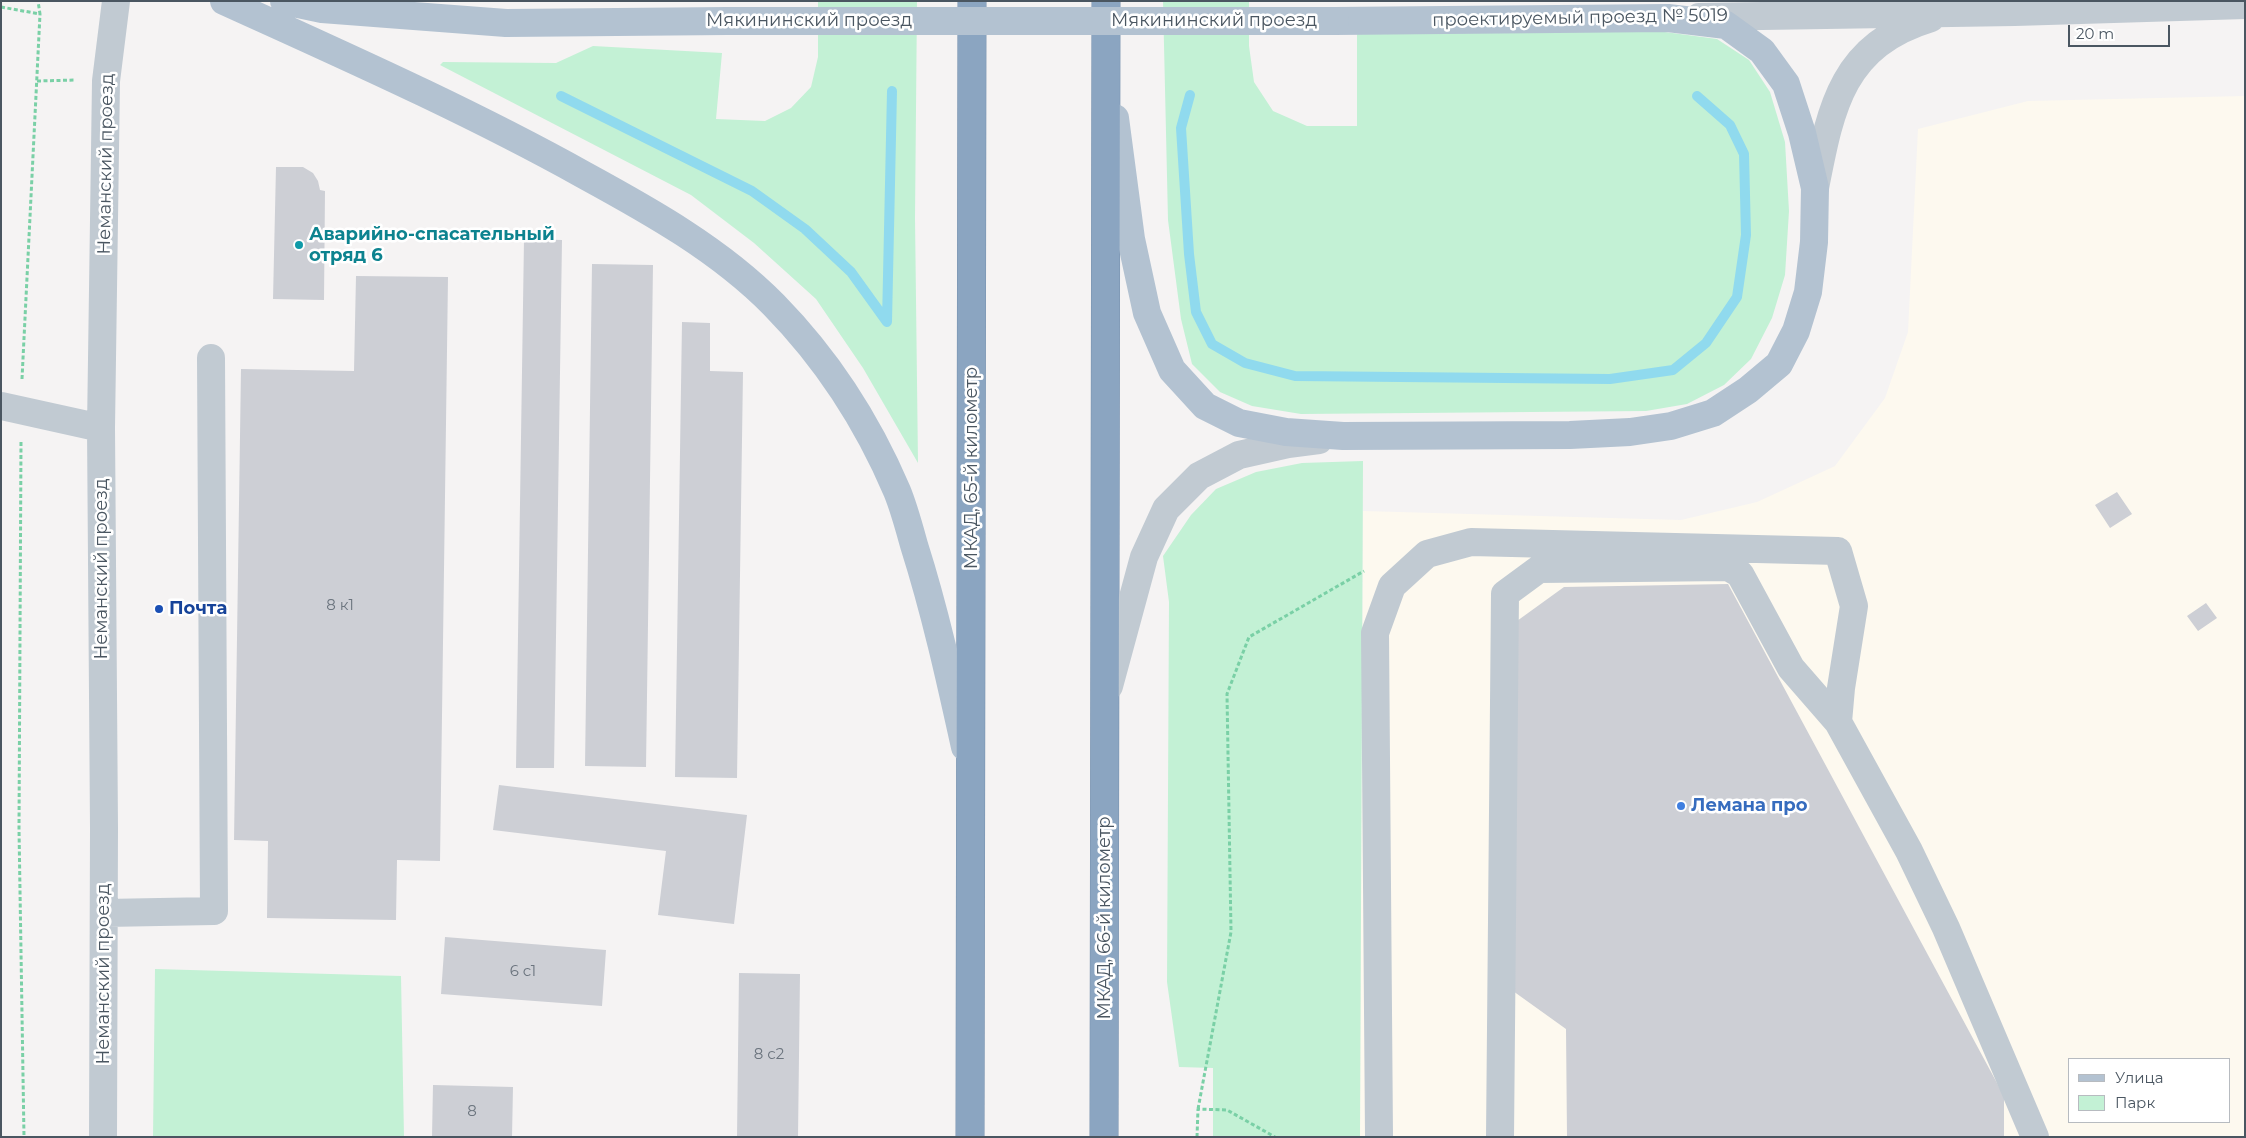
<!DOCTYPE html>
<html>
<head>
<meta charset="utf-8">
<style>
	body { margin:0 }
	#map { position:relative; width:2246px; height:1138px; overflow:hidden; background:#f5f3f3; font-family:Montserrat,sans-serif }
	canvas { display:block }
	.frame { position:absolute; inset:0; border:2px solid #4a5661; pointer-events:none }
	.legend { position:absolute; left:2068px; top:1058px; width:162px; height:65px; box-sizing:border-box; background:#fff; border:1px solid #b7bbc0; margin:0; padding:6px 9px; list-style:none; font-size:15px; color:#4a5661 }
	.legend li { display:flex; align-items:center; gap:10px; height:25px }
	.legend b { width:25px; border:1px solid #b7bbc0 }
	.scale { position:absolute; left:2068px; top:25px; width:102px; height:22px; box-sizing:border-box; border:2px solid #4a5661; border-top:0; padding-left:6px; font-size:15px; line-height:18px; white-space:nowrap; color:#4a5661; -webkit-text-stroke:4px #fff; paint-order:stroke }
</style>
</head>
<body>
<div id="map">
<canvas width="2246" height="1138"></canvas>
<div class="frame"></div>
<ul class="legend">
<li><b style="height:6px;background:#b3c2d1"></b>Улица</li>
<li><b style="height:14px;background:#c3f1d5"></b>Парк</li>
</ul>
<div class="scale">20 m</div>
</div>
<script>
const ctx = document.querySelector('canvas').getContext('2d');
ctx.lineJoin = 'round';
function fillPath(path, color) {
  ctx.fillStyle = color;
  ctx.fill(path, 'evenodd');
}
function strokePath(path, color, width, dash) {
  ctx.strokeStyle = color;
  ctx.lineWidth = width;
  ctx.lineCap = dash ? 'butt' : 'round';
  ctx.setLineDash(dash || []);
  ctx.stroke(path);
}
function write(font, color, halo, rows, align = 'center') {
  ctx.font = font + ' Montserrat,sans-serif';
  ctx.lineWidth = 5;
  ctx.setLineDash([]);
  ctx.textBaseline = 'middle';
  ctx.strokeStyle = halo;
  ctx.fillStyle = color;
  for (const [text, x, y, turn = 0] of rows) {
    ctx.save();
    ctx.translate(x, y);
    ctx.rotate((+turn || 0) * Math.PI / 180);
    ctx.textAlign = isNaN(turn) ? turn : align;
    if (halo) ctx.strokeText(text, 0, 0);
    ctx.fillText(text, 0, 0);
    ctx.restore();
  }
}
const commercial = new Path2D(`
	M2245,96V1137H1360L1363,511L1681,520L1757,502L1835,466L1885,398L1908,332L1918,129L2028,101ZM2070,1059H2230V1122H2070Z`);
const green = new Path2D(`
	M818,1H917L915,218L918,463L863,368L816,299L754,243L691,195L440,65L443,62L556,63L593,46L722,53L716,119L765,121L791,108L811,87L818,57Z
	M1163,1H1249V46L1254,82L1273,111L1307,126H1357V32H1665L1717,39L1749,60L1770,92L1785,142L1789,211L1785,275L1772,318L1751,359L1724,385L1687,404L1646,411L1301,414L1252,406L1220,392L1192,364L1181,319L1168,220Z
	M1363,461L1360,1137H1213V1068L1179,1067L1167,982L1169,602L1163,556L1191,515L1216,489L1256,472L1302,463Z
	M155,969L401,976L404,1137H153Z`);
const stream = new Path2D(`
	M1190,95L1181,128L1189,254L1196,312L1212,344L1245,363L1295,376L1610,379L1673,370L1706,343L1737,297L1746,235L1744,154L1730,125L1697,96
	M561,96L752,191L805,229L851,272L887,322L892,91`);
const building = new Path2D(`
	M276,167H303L313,173L318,181L320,190L325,191L324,300L273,299Z
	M524,239L562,240L554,768H516Z
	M592,264L653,265L646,767L585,766Z
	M356,276L448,277L440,861L397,860L396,920L267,918L268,841L234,840L241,369L354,371Z
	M682,322L710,323V371L743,372L737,778L675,777Z
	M2117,492L2132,514L2110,528L2095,505Z
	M1728,584L2004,1096V1137H1567L1566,1029L1513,991L1517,621L1564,587Z
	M2206,603L2217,618L2198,631L2187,616Z
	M499,785L747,815L734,924L658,915L666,851L493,830Z
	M445,937L606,950L602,1006L441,994Z
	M739,973L800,974L798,1137H737Z
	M433,1085L513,1087L512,1137H432Z`);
const path = new Path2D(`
	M1,7L40,14L38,1
	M37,81L76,80
	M22,379L40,14
	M21,442L19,829L24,1137
	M1198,1109L1231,932L1227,694L1249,637L1364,571
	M1197,1137L1198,1109L1227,1110L1275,1137`);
const minor = new Path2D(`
	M1699,17L2015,12L2245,5
	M1815,188C1831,106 1842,45 1931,18
	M1,406L101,428
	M1109,686L1144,557L1166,509L1199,476L1239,455L1288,444L1319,440
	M105,913L214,911L211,358
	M103,1137L104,828L101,428L106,81L116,1
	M1379,1137L1375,633L1392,586L1427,554L1471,542L1838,551L1854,606L1841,688L1838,722L1909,851L1946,928L2035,1137
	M1500,1137L1505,594L1539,569L1728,567L1740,574L1791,668L1838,722`);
const major = new Path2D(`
	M224,1C345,56 467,110 584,175C650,211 720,250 774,305C826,358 868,423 897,491C904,508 909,527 914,545C935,611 950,679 965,747
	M284,1L322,9L506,23L727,21
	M1115,118L1131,239L1147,313L1172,370L1205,406L1239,423L1286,432L1343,436L1570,435L1630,432L1671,426L1713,413L1748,390L1779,364L1796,331L1808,292L1814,242L1815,188L1802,133L1786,84L1762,51L1726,25L1668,18L1335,21`);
const highway = new Path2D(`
	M970,1137L972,1
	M1104,1137L1106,1`);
const majorBridge = new Path2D(`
	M727,21H1335`);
const markers = [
	[299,245,5,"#0f9aa8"],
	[159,609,5,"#1a4fb4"],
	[1681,806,5,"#3f7fe0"]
];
const numberNames = [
	["8 к1",340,606],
	["6 с1",523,972],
	["8 с2",769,1055],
	["8",472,1112]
];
const streetNames = [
	["проектируемый проезд № 5019",1580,18,-1],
	["Мякининский проезд",809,21],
	["Мякининский проезд",1214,21],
	["Неманский проезд",106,164,-89],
	["МКАД, 65-й километр",972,468,-90],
	["Неманский проезд",102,569,-90],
	["МКАД, 66-й километр",1105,918,-90],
	["Неманский проезд",104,974,-90]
];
const cultureNames = [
	["Аварийно-спасательный",309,235],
	["отряд 6",309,256]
];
const transitNames = [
	["Почта",169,609]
];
const shopNames = [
	["Лемана про",1691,806]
];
fillPath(commercial, '#fdf9ef');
fillPath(green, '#c3f1d5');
strokePath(stream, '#90daee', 10);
fillPath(building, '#cdcfd5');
strokePath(highway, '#7690ad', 29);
strokePath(path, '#7ad0a6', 3, [4, 2.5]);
strokePath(minor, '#c1cad2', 28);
strokePath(major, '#b3c2d1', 28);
strokePath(highway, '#8ba5c1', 28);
strokePath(majorBridge, '#b3c2d1', 28);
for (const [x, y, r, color] of markers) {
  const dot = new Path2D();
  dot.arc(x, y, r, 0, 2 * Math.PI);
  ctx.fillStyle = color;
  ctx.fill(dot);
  strokePath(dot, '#fff', 2);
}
write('15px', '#6b747e', null, numberNames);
write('18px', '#4a5661', '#fff', streetNames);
write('bold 18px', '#0d838f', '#fff', cultureNames, 'left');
write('bold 18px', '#164399', '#fff', transitNames, 'left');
write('bold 18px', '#366cbe', '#fff', shopNames, 'left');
</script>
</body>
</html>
